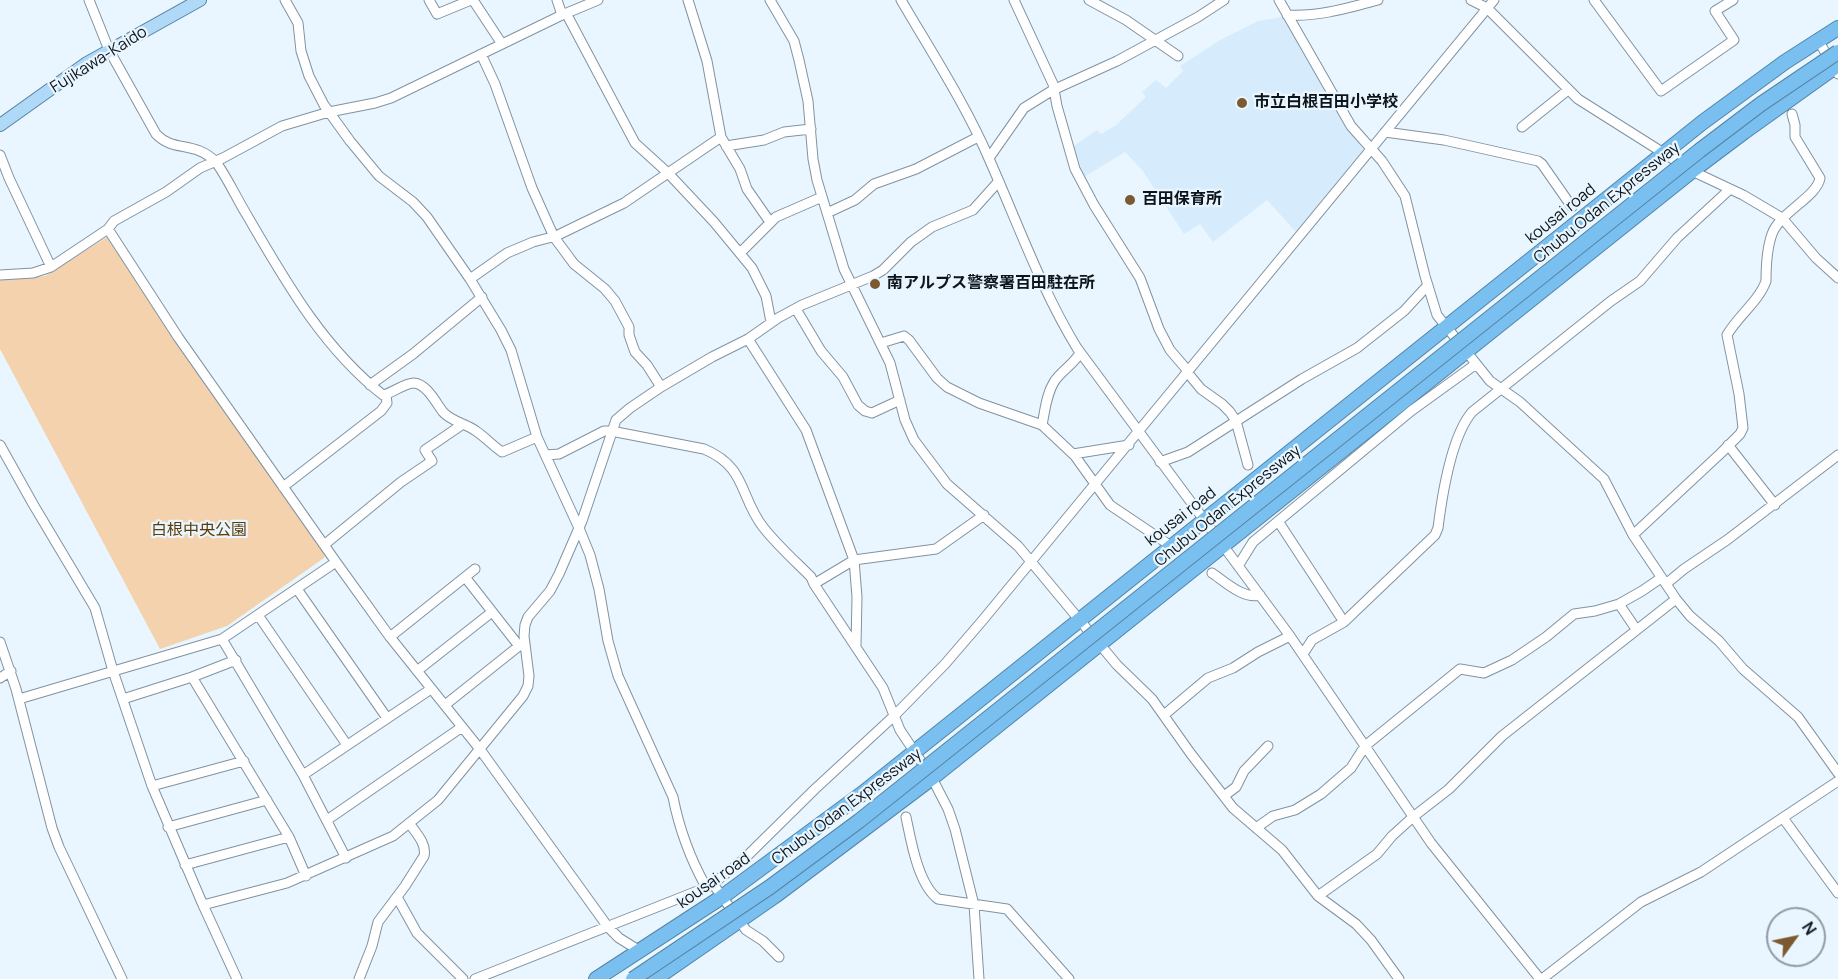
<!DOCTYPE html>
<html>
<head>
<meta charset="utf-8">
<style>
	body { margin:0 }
	#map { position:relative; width:1838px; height:979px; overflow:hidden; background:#e9f6ff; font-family:Manrope,sans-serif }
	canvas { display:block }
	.north { position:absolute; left:1766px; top:907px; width:60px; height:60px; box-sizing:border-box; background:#e9f6ff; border:2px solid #919ca3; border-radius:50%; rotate:57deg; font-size:16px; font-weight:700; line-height:24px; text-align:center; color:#0e151a }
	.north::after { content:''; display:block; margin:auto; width:21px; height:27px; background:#7c5a31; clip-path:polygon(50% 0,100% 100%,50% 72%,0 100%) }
</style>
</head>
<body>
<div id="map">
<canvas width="1838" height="979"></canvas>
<div class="north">N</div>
</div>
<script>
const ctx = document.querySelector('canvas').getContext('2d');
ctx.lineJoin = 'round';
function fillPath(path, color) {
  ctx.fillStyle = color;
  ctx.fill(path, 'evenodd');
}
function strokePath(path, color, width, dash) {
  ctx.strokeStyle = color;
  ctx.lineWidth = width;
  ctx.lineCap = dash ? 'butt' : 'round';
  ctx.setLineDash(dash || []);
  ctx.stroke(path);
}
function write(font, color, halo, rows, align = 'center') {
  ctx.font = font + ' Manrope,"Noto Sans JP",sans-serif';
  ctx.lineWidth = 4.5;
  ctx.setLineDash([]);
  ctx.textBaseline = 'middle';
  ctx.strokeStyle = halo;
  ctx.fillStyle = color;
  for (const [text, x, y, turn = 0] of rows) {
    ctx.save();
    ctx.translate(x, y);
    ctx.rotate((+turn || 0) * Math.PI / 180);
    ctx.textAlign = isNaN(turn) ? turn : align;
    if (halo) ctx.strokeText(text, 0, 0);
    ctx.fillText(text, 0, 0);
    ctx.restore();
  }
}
const built = new Path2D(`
	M1283,17L1363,150L1297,233L1267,200L1213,242L1200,224L1184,234L1142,170L1125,152L1084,177L1071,148L1097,130L1101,134L1115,126L1146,97L1142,92L1156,80L1166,88L1183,71L1180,66L1220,40L1258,21Z`);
const green = new Path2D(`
	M107,237L172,336L178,342L326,554L324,558L227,626L160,649L0,349V280L45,276Z`);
const minor = new Path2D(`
	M89,0L109,50L156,134C174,153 194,140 216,162C228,179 237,199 248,217C286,282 323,348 383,395C393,393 404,383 414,383C427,384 436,403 443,412C452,422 465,423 476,431C485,437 493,446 502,452L537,437
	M285,0L298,23L301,51L309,76L324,105L350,141L379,176L413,202L427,217L470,279L501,330L511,350L537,437L579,528L590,555L599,589L608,641L618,676L673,797C679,828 691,860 706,887
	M429,0L437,14L471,0
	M473,0L502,44
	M557,0L562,15
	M688,0L707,61L721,137L740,169L747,189L770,222
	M770,0L794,41L799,60L808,101L813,159L817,180L844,269L890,363L905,420L914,440L947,484L1018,546L1117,665L1152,699L1191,754L1233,808L1282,850L1318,896L1356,924L1371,940L1399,979
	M901,0C932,53 966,105 990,161C1018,224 1041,289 1077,348L1290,636L1431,843L1540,979
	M1014,0L1053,84L1057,106L1075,169L1094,205L1140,278L1159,329L1170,350L1188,371
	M1089,0L1126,20L1178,56
	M1279,0L1351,126L1382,161L1405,196L1425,276L1437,315L1490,381L1520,402L1604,479L1633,535L1676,599L1690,616L1719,641L1743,669L1798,717L1838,773
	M1471,0L1487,8L1578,99L1692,171L1743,195L1782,218L1816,258L1838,278
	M1594,0L1661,91L1734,40L1715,11L1733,0
	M566,13L635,143L668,173L714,222L752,268L766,296L771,322
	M1287,15C1318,17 1348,8 1378,0
	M1818,40L1838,74
	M481,54L495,84L532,188L554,237L574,264L605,289L615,301L629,327V335L635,352L647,365L661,387
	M1522,127L1568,90
	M1385,132L1444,140L1538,161L1542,164L1572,207
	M726,146L764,140L784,132L811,129
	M0,155L9,178L51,267
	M989,158L1024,108L1053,90L1117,61L1198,17L1224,0
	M827,213L855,200L874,184L916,169L978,137
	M108,229L178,337L336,562L390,637L479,748L608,927L619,938L640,951
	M740,253L776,217L822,197
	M0,275L33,273L51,267L108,229L114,221L166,192L200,168L223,158L282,126L329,112L375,103L391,98L562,15L598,0
	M470,279L507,253L533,242L556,236L624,203L721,137
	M796,309L821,351L843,377L858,405L865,411L872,413L900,400
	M748,339L806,430L854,560L857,597L856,646
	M881,343L904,336L909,340L937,378L947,387L979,403L1042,425L1075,456L1110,505L1171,546
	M1187,372L1201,389L1222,404L1230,412L1236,421L1248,465
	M370,385L413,354L482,297
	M1042,425C1045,411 1046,395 1054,382C1061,371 1073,365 1080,353
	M0,445L33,504L95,608L113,671L152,786L203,905L237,979
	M1728,445L1775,505
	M1073,454L1129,445
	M546,455L559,454L604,431H611L704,449C747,467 739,496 763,527C777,545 795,561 811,577L814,584L854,560L936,549L984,515
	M1160,462L1188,452L1302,379L1357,348L1404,311L1428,285
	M283,487L381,411L387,403L386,395
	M1278,521L1344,622
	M1633,535L1721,453L1740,434L1743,428L1739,394L1727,335C1738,316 1759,301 1766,281C1766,266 1767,248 1772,234C1780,212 1817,197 1820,178L1795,137V125L1792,114
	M324,545L401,482L432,461L425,450L463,424
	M1238,566L1253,542L1411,411L1476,364
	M1212,573C1224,581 1244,600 1260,595
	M465,577L519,646H522
	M814,584L883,688L900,730L932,778L948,809L955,829L974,905L979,979
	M1666,584L1684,569L1727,540L1838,455
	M297,589L387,718
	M1619,604L1636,629
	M258,615L347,745
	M390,637L475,569
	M222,639L303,775L346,858
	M0,642L16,689L52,828L59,847L122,979
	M1303,654L1312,640L1344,622L1435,535L1438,528C1442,496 1451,437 1472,412L1611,301L1640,281L1677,238L1729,190
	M417,671L492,612
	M192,677L289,837L306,876
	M0,678L11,671
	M19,699L222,639L336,562
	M123,699L192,677L236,660
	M445,705L519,646
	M1164,715L1208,678L1233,668L1258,652L1290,636
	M303,775L431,689
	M152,786L244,761
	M1224,796L1236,787L1244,771L1268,746
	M906,817C911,841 918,884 938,899L1007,909L1069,979
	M1783,818L1838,893
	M327,820L462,727
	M168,827L267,800
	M1256,828L1273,816L1295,810L1321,794L1351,768L1365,746L1460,669L1484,673L1512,660L1546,637L1574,614L1595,611L1619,604L1642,591L1661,578
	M185,865L289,837
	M713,884L746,930L763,941L779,957
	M1318,896L1377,854L1392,836L1413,817L1449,789L1502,736L1676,599
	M397,897L417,933L463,979
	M203,905L287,883L393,836L438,800L523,696L528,686L529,676L524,636L525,625L528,617L550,591L559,574L582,521L616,420L630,408L661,387L712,357L748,339L778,318L802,305L873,276L883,270L911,242L932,227L973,210L999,181
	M359,979L372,946L378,922L405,886L424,856C427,844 416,833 409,823
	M475,979L710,886L743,860L815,789L894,716L945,664L982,621L1494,0
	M1542,979L1641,902L1701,872L1838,781`);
const major = new Path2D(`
	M0,125L87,63L200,0`);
const highway = new Path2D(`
	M596,979L722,897L863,793L1703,122L1785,62L1838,28
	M655,979L775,896L932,778L1692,171L1744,132L1838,65`);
const highwayBridge = new Path2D(`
	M633,979L770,887L859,821L1699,151L1761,104L1838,52`);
const markers = [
	[1242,103,6,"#7c5a31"],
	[1130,200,6,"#7c5a31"],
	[875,284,6,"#7c5a31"]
];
const streetNames = [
	["Fujikawa-Kaido",99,60,-32],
	["Chubu Odan Expressway",1607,203,-39],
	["kousai road",1561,214,-39],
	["Chubu Odan Expressway",1228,506,-39],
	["kousai road",1181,517,-38],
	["Chubu Odan Expressway",847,807,-37],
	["kousai road",714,881,-35]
];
const poiNames = [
	["市立白根百田小学校",1254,103],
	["百田保育所",1142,200],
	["南アルプス警察署百田駐在所",887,284]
];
const parkNames = [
	["白根中央公園",199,531]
];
fillPath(built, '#d6ecfc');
fillPath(green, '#f3d2ad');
strokePath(minor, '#8093a1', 11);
strokePath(major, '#5484a5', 14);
strokePath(highway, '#5484a5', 16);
strokePath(minor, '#fff', 9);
strokePath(major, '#afd9f6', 12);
strokePath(highway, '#79c0f0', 14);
strokePath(highwayBridge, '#5484a5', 16, []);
strokePath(highwayBridge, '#79c0f0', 14);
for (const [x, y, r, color] of markers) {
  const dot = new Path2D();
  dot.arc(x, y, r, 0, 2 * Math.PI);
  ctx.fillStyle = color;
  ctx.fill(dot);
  strokePath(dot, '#e9f6ff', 2);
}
write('16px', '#0e151a', '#e9f6ff', streetNames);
write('bold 16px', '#0e151a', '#e9f6ff', poiNames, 'left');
write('16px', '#5e3c09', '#e9f6ff', parkNames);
</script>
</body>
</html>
